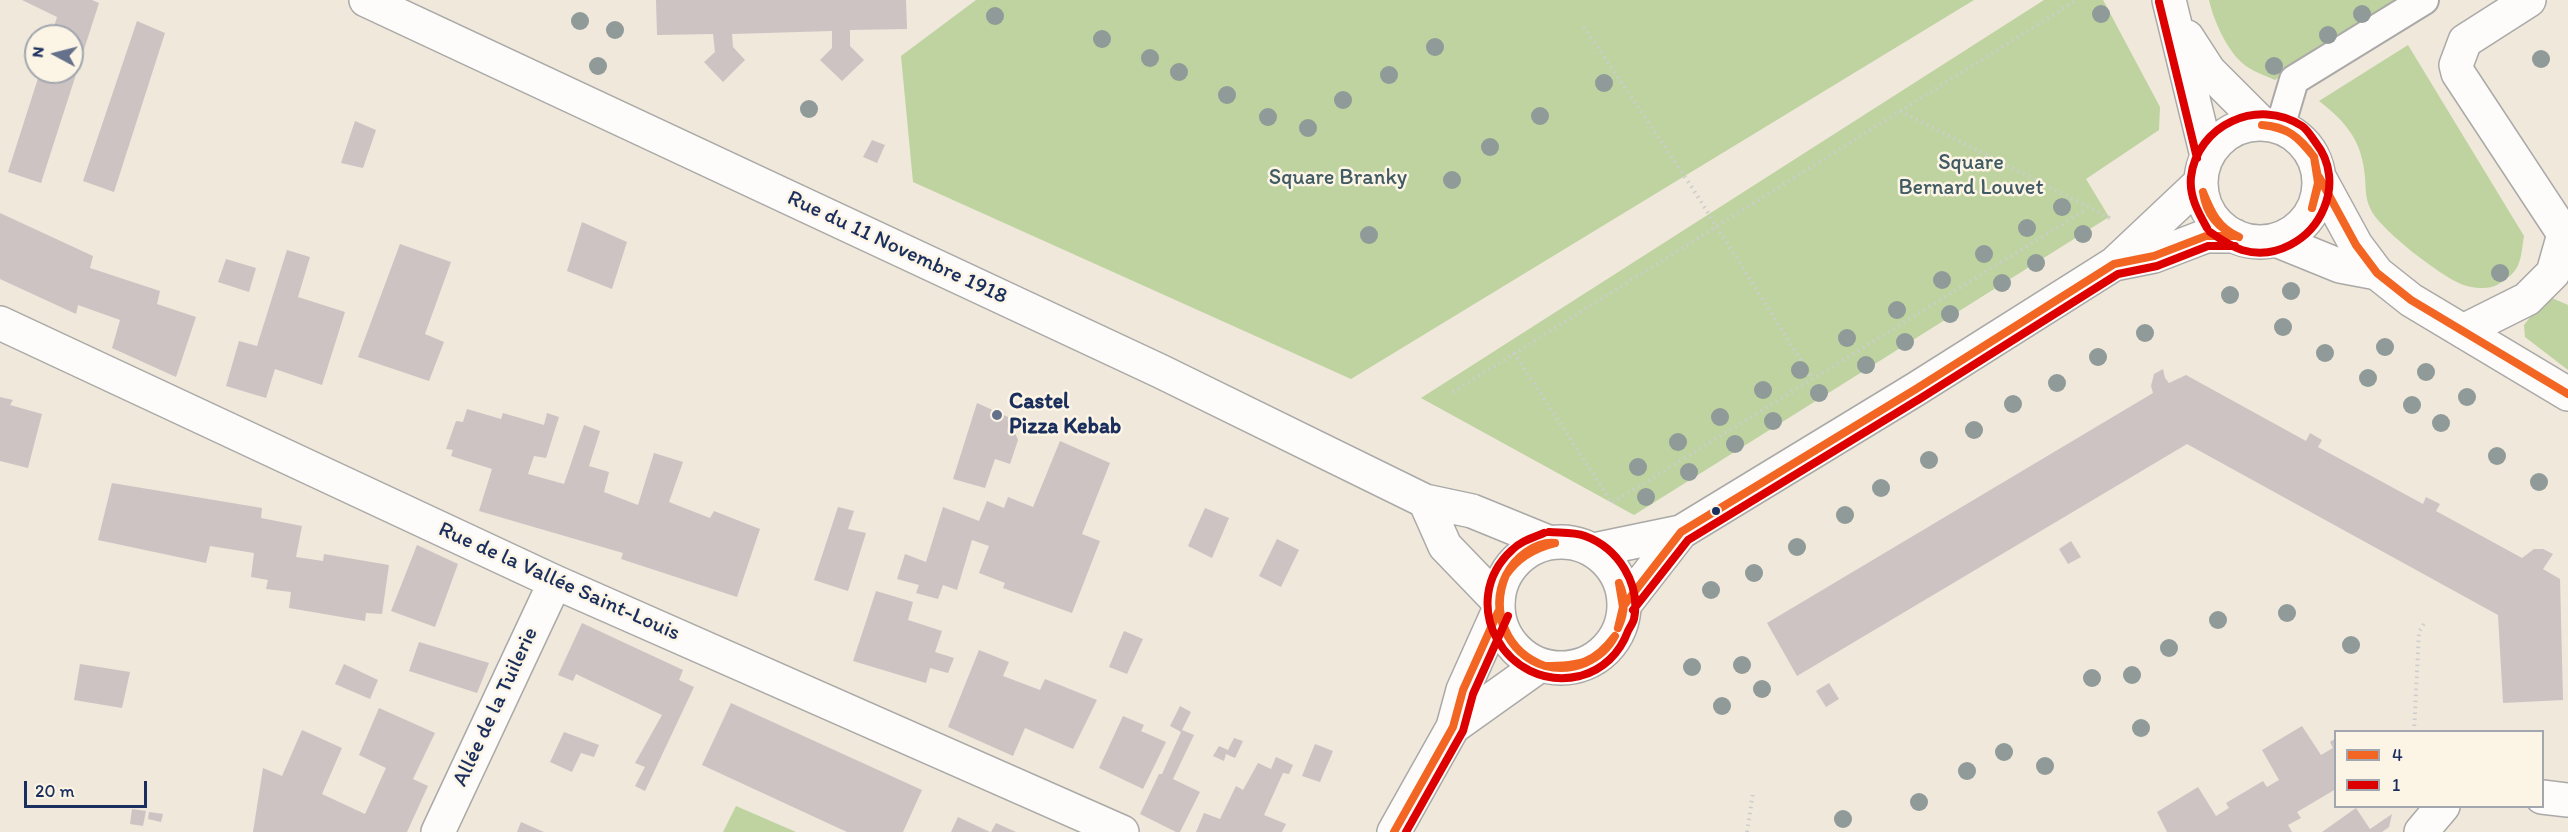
<!DOCTYPE html>
<html>
<head>
<meta charset="utf-8">
<style>
	body { margin:0 }
	#map { position:relative; width:2568px; height:832px; overflow:hidden; background:#efe8db; font-family:Itim,sans-serif }
	canvas { display:block }
	.legend { position:absolute; left:2334px; top:730px; width:210px; height:78px; box-sizing:border-box; background:#fcf5e5; border:2px solid #a2a6af; margin:0; padding:8px 10px; list-style:none; font-size:18px; color:#1b2f5e }
	.legend li { display:flex; align-items:center; gap:12px; height:30px }
	.legend b { width:30px; border:2px solid #a2a6af }
	.north { position:absolute; left:24px; top:24px; width:60px; height:60px; box-sizing:border-box; background:#fcf5e5; border:2px solid #a2a6af; border-radius:50%; rotate:277deg; font-size:16px; font-weight:700; line-height:24px; text-align:center; color:#1b2f5e }
	.north::after { content:''; display:block; margin:auto; width:21px; height:27px; background:#65708a; clip-path:polygon(50% 0,100% 100%,50% 72%,0 100%) }
	.scale { position:absolute; left:24px; top:781px; width:123px; height:27px; box-sizing:border-box; border:3px solid #1b2f5e; border-top:0; padding-left:8px; font-size:18px; line-height:21px; white-space:nowrap; color:#1b2f5e; -webkit-text-stroke:4px #fcf5e5; paint-order:stroke }
</style>
</head>
<body>
<div id="map">
<canvas width="2568" height="832"></canvas>
<ul class="legend">
<li><b style="height:8px;background:#f26522"></b>4</li>
<li><b style="height:8px;background:#d00"></b>1</li>
</ul>
<div class="north">N</div>
<div class="scale">20 m</div>
</div>
<script>
const ctx = document.querySelector('canvas').getContext('2d');
ctx.lineJoin = 'round';
function fillPath(path, color) {
  ctx.fillStyle = color;
  ctx.fill(path, 'evenodd');
}
function strokePath(path, color, width, dash) {
  ctx.strokeStyle = color;
  ctx.lineWidth = width;
  ctx.lineCap = dash ? 'butt' : 'round';
  ctx.setLineDash(dash || []);
  ctx.stroke(path);
}
function write(font, color, halo, rows, align = 'center') {
  ctx.font = font + ' Itim,sans-serif';
  ctx.lineWidth = 5;
  ctx.setLineDash([]);
  ctx.textBaseline = 'middle';
  ctx.strokeStyle = halo;
  ctx.fillStyle = color;
  for (const [text, x, y, turn = 0] of rows) {
    ctx.save();
    ctx.translate(x, y);
    ctx.rotate((+turn || 0) * Math.PI / 180);
    ctx.textAlign = isNaN(turn) ? turn : align;
    if (halo) ctx.strokeText(text, 0, 0);
    ctx.fillText(text, 0, 0);
    ctx.restore();
  }
}
const green = new Path2D(`
	M976,0H1974L1351,379L913,182L901,56Z
	M2044,0H2103L2160,107L2159,130L2086,179L2109,217L1634,515L1421,398Z
	M2209,0H2398L2275,80C2267,76 2257,73 2249,68C2229,56 2214,22 2209,0Z
	M2408,45L2524,236C2520,263 2521,271 2497,285C2489,290 2469,288 2461,284C2438,274 2385,233 2372,212C2365,199 2366,191 2365,177C2362,141 2347,123 2319,101Z
	M2552,298L2568,305V370L2525,337L2524,325L2542,302Z
	M736,806L796,832H723Z`);
const building = new Path2D(`
	M22,0H92L99,3L41,183L8,172L40,72H72V36H51L57,17Z
	M656,0H906L907,29L850,30V46L864,60L842,81L820,60L832,48V31L732,34L733,47L745,60L723,82L704,62L715,52L713,34L657,35Z
	M137,21L165,33L114,192L83,181Z
	M355,121L376,130L363,168L341,163Z
	M872,140L885,145L877,163L863,157Z
	M0,213L93,256L90,268L160,291L157,304L196,317L176,377L112,348L120,320L78,305L76,314L0,279Z
	M582,222L627,242L612,289L567,271Z
	M400,244L451,262L425,334L444,342L429,381L358,357Z
	M287,250L310,257L298,297L345,312L322,385L275,369L266,398L226,386L239,341L257,346Z
	M226,259L256,268L249,292L218,282Z
	M2163,369L2165,378L2169,383L2186,375L2306,441L2310,433L2322,440L2318,447L2423,504L2426,497L2440,504L2436,511L2522,558L2534,549H2543L2553,554L2543,569L2560,579L2563,700L2503,703L2498,615L2187,444L1797,676L1767,623L2153,393L2151,386L2154,374Z
	M0,397L13,400L10,405L42,414L28,468L0,461Z
	M977,403L1008,417L1018,440L1010,464L995,459L985,488L953,479Z
	M467,409L501,419L503,413L544,425L547,413L559,417L546,458L534,456L528,474L564,484L584,425L600,431L589,466L609,472L604,492L638,505L654,453L683,462L669,502L710,518L714,511L760,529L737,597L621,559L623,553L479,511L492,469L451,456L453,450L446,449L456,421L463,422Z
	M1060,441L1110,463L1082,534L1100,541L1072,613L1003,588L1005,583L979,573L989,546L972,540L957,590L943,585L938,599L916,593L919,585L897,579L905,554L926,562L943,507L979,521L987,501L1004,508L1008,497L1033,507Z
	M112,483L262,508L261,518L302,526L296,557L323,561L324,554L389,565L382,614L366,613L365,621L289,608L291,592L266,589L268,580L251,577L254,553L210,546L206,563L98,540Z
	M838,507L854,511L848,529L866,533L848,591L814,580Z
	M1205,508L1229,518L1212,558L1188,546Z
	M1277,539L1299,550L1281,587L1259,576Z
	M2071,541L2081,557L2068,564L2059,549Z
	M417,545L458,564L435,627L391,611Z
	M876,591L913,602L908,620L942,631L935,652L954,658L948,673L930,668L926,683L853,661Z
	M582,623L683,670L679,680L694,687L645,791L635,786L645,767L635,763L662,715L576,674L573,681L558,675Z
	M1124,631L1143,639L1127,674L1109,667Z
	M419,642L489,663L477,693L409,671Z
	M979,650L1009,662L1003,676L1040,690L1045,679L1097,700L1073,749L1025,728L1013,756L948,727Z
	M80,664L130,672L122,708L74,700Z
	M344,664L378,680L370,699L335,684Z
	M1829,683L1839,699L1826,707L1816,691Z
	M731,703L922,790L903,832H847L702,765Z
	M1180,706L1191,712L1182,730L1194,735L1173,779L1200,792L1180,832H1176L1140,814L1159,774H1162L1181,732L1170,726Z
	M379,708L435,733L413,779L428,786L407,832H253L263,768L282,776L302,730L342,748L322,794L365,814L386,768L359,755Z
	M1123,716L1144,725L1141,731L1166,742L1143,789L1099,768Z
	M2302,726L2321,755L2333,748L2330,742L2336,738V789L2297,812L2301,818L2288,825L2292,832H2167L2157,812L2198,787L2216,816L2229,808L2226,803L2263,781L2267,787L2279,780L2262,750Z
	M564,732L599,745L594,757L581,753L572,772L550,762Z
	M1234,738L1243,741L1235,758L1226,754L1224,761L1213,756L1219,746L1228,750Z
	M1315,744L1333,751L1320,782L1302,776Z
	M1276,757L1293,765L1289,774L1283,773L1264,815L1286,824L1282,832H1196L1204,813L1220,819L1236,786L1243,790L1258,763L1271,769Z
	M2356,808L2370,829L2392,814L2389,827L2382,832H2322Z
	M132,809L146,811L143,826L130,824Z
	M149,812L163,814L161,822L148,819Z
	M958,817L990,832H951Z
	M521,822L544,832H517Z
	M996,823L1016,832H991Z`);
const path = new Path2D(`
	M1584,27L1691,186L1813,379
	M1900,111L2110,218
	M1514,353L1612,503L2087,209
	M1453,392L2077,0
	M2414,732L2419,632L2425,622
	M1747,832L1753,793`);
const pedestrian = new Path2D(`
	M2280,127L2294,80L2424,0`);
const minor = new Path2D(`
	M366,0L1160,371L1425,501L1472,511L1548,542
	M0,323L555,582L1122,832
	M2463,331L2527,299L2553,273L2564,234L2458,73L2456,65L2465,41L2529,0
	M1425,501L1445,546L1498,601
	M2542,797L2568,800
	M438,832L555,582
	M2421,832L2443,806`);
const tertiary = new Path2D(`
	M2169,0L2207,156
	M2187,37L2209,71L2261,123
	M2201 183a59 59 0 1 1 118 0a59 59 0 1 1-118 0Z
	M2319,177L2356,245L2377,273L2411,300L2568,394
	M2276,240L2340,266L2377,273
	M2114,264L2154,256L2206,236H2235
	M1498 605a63 63 0 1 1 126 0a63 63 0 1 1-126 0Z
	M1594,550L1681,532L1916,389L2114,264L2201,182
	M1625,604L1681,532
	M1453,727L1540,665
	M1394,832L1453,727L1463,690L1498,612`);
const bus1 = new Path2D(`
	M2262,125C2286,126 2301,138 2314,157
	M2262,125C2289,128 2297,136 2314,157
	M2319,177L2356,245L2377,273L2411,300L2568,394
	M2203,192C2211,212 2218,228 2239,237
	M2203,192C2206,214 2218,229 2239,237
	M2312,208L2318,183L2314,157
	M2312,208L2319,182L2314,157
	M1506,575C1490,613 1507,652 1545,666
	M1506,575C1488,610 1507,655 1545,666
	M1506,575C1515,558 1535,541 1555,543
	M1506,575C1518,557 1535,548 1555,543
	M1625,604L1681,532L1916,389L2114,264L2154,256L2206,236H2235
	M1618,628L1623,607L1619,583
	M1618,628C1625,613 1626,598 1619,583
	M1545,666C1579,666 1594,664 1615,636
	M1545,666C1572,673 1602,661 1615,636
	M1394,832L1453,727L1463,690L1498,612`);
const bus2 = new Path2D(`
	M2159,2L2197,158
	M2207,228C2198,212 2189,196 2191,177C2197,125 2258,97 2302,126C2308,130 2312,138 2316,143C2331,162 2333,187 2324,208C2311,240 2275,260 2242,250C2230,246 2220,239 2210,232
	M1544,533C1532,538 1521,541 1512,550C1455,602 1506,693 1580,676C1603,670 1620,653 1628,631C1630,627 1633,623 1634,619C1641,584 1618,548 1585,536C1574,532 1561,533 1549,532
	M1633,610L1688,540L1921,398L2118,274L2157,266L2208,246H2235
	M1406,832L1463,731L1473,694L1508,616`);
const trees = [
	[2101,14],
	[2362,14],
	[995,16],
	[580,21],
	[615,30],
	[2328,35],
	[1102,39],
	[1435,47],
	[1150,58],
	[2541,59],
	[598,66],
	[2274,66],
	[1179,72],
	[1389,75],
	[1604,83],
	[1227,95],
	[1343,100],
	[809,109],
	[1540,116],
	[1268,117],
	[1308,128],
	[1490,147],
	[1452,180],
	[2062,207],
	[2027,228],
	[2083,234],
	[1369,235],
	[1984,254],
	[2036,263],
	[2500,273],
	[1942,280],
	[2002,283],
	[2291,291],
	[2230,295],
	[1897,310],
	[1950,314],
	[2283,327],
	[2145,333],
	[1847,338],
	[1905,342],
	[2385,347],
	[2325,353],
	[2098,357],
	[1866,365],
	[1800,370],
	[2426,372],
	[2368,378],
	[2057,383],
	[1763,390],
	[1819,393],
	[2467,397],
	[2013,404],
	[2412,405],
	[1720,417],
	[1773,421],
	[2441,423],
	[1974,430],
	[1678,442],
	[1735,444],
	[2497,456],
	[1929,460],
	[1638,467],
	[1689,472],
	[2539,482],
	[1881,488],
	[1646,497],
	[1845,515],
	[1797,547],
	[1754,573],
	[1711,590],
	[2287,613],
	[2218,620],
	[2351,645],
	[2169,648],
	[1742,665],
	[1692,667],
	[2132,675],
	[2092,678],
	[1762,689],
	[1722,706],
	[2141,728],
	[2004,752],
	[2045,766],
	[1967,771],
	[1919,802],
	[1843,819]
];
const markers = [
	[997,415,6,"#65708a"],
	[1716,511,5,"#1b2f5e"]
];
const parkNames = [
	["Square",1971,163],
	["Bernard Louvet",1971,188],
	["Square Branky",1338,178]
];
const streetNames = [
	["Rue du 11 Novembre 1918",897,248,25],
	["Rue de la Vallée Saint-Louis",559,582,24],
	["Allée de la Tuilerie",496,707,-65]
];
const poiNames = [
	["Castel",1009,402],
	["Pizza Kebab",1009,427]
];
fillPath(green, '#bed3a0');
fillPath(building, '#cdc3c3');
strokePath(pedestrian, '#aaa9a7', 32);
strokePath(minor, '#aaa9a7', 36);
strokePath(tertiary, '#aaa9a7', 36);
strokePath(path, '#cdcdcd', 4, [1.5, 4.5]);
strokePath(pedestrian, '#fdfcfa', 28);
strokePath(minor, '#fdfcfa', 33);
strokePath(tertiary, '#fdfcfa', 33);
strokePath(bus1, '#f26522', 8);
strokePath(bus2, '#d00', 8);
ctx.fillStyle = '#8f9a99';
for (const [x, y] of trees) {
  ctx.beginPath();
  ctx.arc(x, y, 9, 0, 2 * Math.PI);
  ctx.fill();
}
for (const [x, y, r, color] of markers) {
  const dot = new Path2D();
  dot.arc(x, y, r, 0, 2 * Math.PI);
  ctx.fillStyle = color;
  ctx.fill(dot);
  strokePath(dot, '#fcf5e5', 2);
}
write('22px', '#405b63', '#fcf5e5', parkNames);
write('22px', '#1b2f5e', '#fcf5e5', streetNames);
write('bold 22px', '#1b2f5e', '#fcf5e5', poiNames, 'left');
</script>
</body>
</html>
